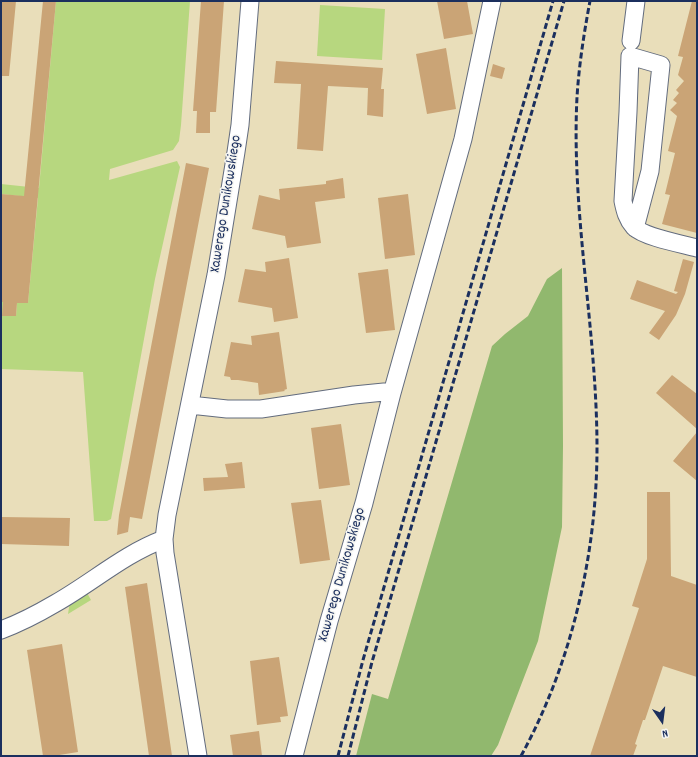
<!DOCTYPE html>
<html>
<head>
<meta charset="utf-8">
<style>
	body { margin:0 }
	#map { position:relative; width:698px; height:757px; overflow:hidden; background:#e9deba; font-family:Dekko,sans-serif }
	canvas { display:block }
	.frame { position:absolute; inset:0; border:2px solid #1b2f5e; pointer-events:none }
	.north { position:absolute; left:642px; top:701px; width:40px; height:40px; -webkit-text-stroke:3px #f6f6f2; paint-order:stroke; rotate:166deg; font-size:11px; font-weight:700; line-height:16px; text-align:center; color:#1b2f5e }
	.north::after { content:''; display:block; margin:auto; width:14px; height:18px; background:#1b2f5e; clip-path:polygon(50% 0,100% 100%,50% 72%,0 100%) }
</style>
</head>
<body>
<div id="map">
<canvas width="698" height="757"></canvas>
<div class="frame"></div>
<div class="north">N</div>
</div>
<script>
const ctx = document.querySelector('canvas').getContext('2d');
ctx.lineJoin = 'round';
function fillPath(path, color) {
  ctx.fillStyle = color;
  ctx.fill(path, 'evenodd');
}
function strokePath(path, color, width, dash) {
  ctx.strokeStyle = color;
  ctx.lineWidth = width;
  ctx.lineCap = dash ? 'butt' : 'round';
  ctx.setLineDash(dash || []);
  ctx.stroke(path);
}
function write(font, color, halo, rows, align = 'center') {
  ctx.font = font + ' Dekko,sans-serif';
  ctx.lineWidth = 3;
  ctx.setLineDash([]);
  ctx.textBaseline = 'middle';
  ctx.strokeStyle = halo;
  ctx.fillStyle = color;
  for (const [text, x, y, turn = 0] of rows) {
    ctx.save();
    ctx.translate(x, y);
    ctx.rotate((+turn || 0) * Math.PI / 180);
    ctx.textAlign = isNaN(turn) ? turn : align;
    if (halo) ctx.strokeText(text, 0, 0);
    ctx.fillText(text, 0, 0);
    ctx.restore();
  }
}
const green = new Path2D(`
	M56,1H190L181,125L179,141L173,150L110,169L109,180L177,161L180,167L155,279L111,519L107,521H94L83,372L1,369V302H3V316H16L17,303H28L38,198L1,194V184L39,188Z
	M320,5L385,9L382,60L317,56Z
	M86,591L91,600L68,614L70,601Z`);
const forest = new Path2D(`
	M562,268L563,446L562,527L538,641L498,745L491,756H356L372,694L388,699L492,346L505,334L528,316L547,279Z`);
const building = new Path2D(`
	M1,1H16L9,76H1Z
	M43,1H56L28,303H17L16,316H2L3,302H1V194L24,196Z
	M201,1H224L216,112H210V133H196L197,111H193Z
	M437,1H467L473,34L444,39Z
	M692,1H697V233L662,224L670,195L665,194L675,153L668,151L677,116L670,110L677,103L673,100L679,93L676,90L684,81L678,75L683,57L678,56Z
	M446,48L456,109L427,114L416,54Z
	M276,61L383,68L381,89H384L383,117L367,115L368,88L328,86L323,151L297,149L301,84L274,83Z
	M493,64L505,68L502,79L490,76Z
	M186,163L209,168L142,519L130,517L128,532L117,535L119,515Z
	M343,178L345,198L315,202L321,243L287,248L285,236L252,229L259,195L280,200L279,189L326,184V181Z
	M408,194L415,255L385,259L378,198Z
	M289,258L298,318L274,322L272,308L238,302L245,269L266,272L265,262Z
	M683,259L694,262L685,294L676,315L659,340L649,333L665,311L630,299L637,280L676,294L678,292L674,291Z
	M388,269L395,330L366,333L358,273Z
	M279,332L287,389L284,390L285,391L259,395L258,383L238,380H231L230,377L224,376L231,342L252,345L251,336Z
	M672,375L697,394V429L656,393Z
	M341,424L350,485L319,489L311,428Z
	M697,432V481L673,461Z
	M242,462L245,488L204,491L203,478L228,477L225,464Z
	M647,492H670L671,576L697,585V677L663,666L645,720H643L635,744L637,745L633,756H590L639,608L632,606L647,559Z
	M321,500L330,560L300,564L291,503Z
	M1,517L70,518L69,546L1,544Z
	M147,583L172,756H149L125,587Z
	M62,644L78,752L53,756H43L27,650Z
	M279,657L288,716L280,717L281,722L257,725L250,661Z
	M259,731L262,756H233L230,735Z`);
const minor = new Path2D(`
	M631,41L636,1
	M635,228L650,171L661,65L630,56L628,112L623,201C625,211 627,219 634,227C644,237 682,244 697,248
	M190,405L227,409H261L354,395L384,392L392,393
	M1,630C20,623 39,613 56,603C93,582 124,554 164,539
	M198,756L165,553L164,539L167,515L216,275L236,152L240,125L250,1
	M294,756L329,621L364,503L392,393L463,139L492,1`);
const rail = new Path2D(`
	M338,756L363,660L553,1
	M348,756L372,662L564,1
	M521,756C572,663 597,553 597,448C597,330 571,214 577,97C579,65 584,33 590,1`);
const streetNames = [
	["Xawerego Dunikowskiego",227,204,-81],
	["Xawerego Dunikowskiego",343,575,-74]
];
fillPath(green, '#b7d77f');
fillPath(forest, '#91b86e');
fillPath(building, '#caa476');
strokePath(minor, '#636c7e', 19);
strokePath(minor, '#fff', 17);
strokePath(rail, '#1b2f5e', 3, [6, 3]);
write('15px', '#1b2f5e', '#f6f6f2', streetNames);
</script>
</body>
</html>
